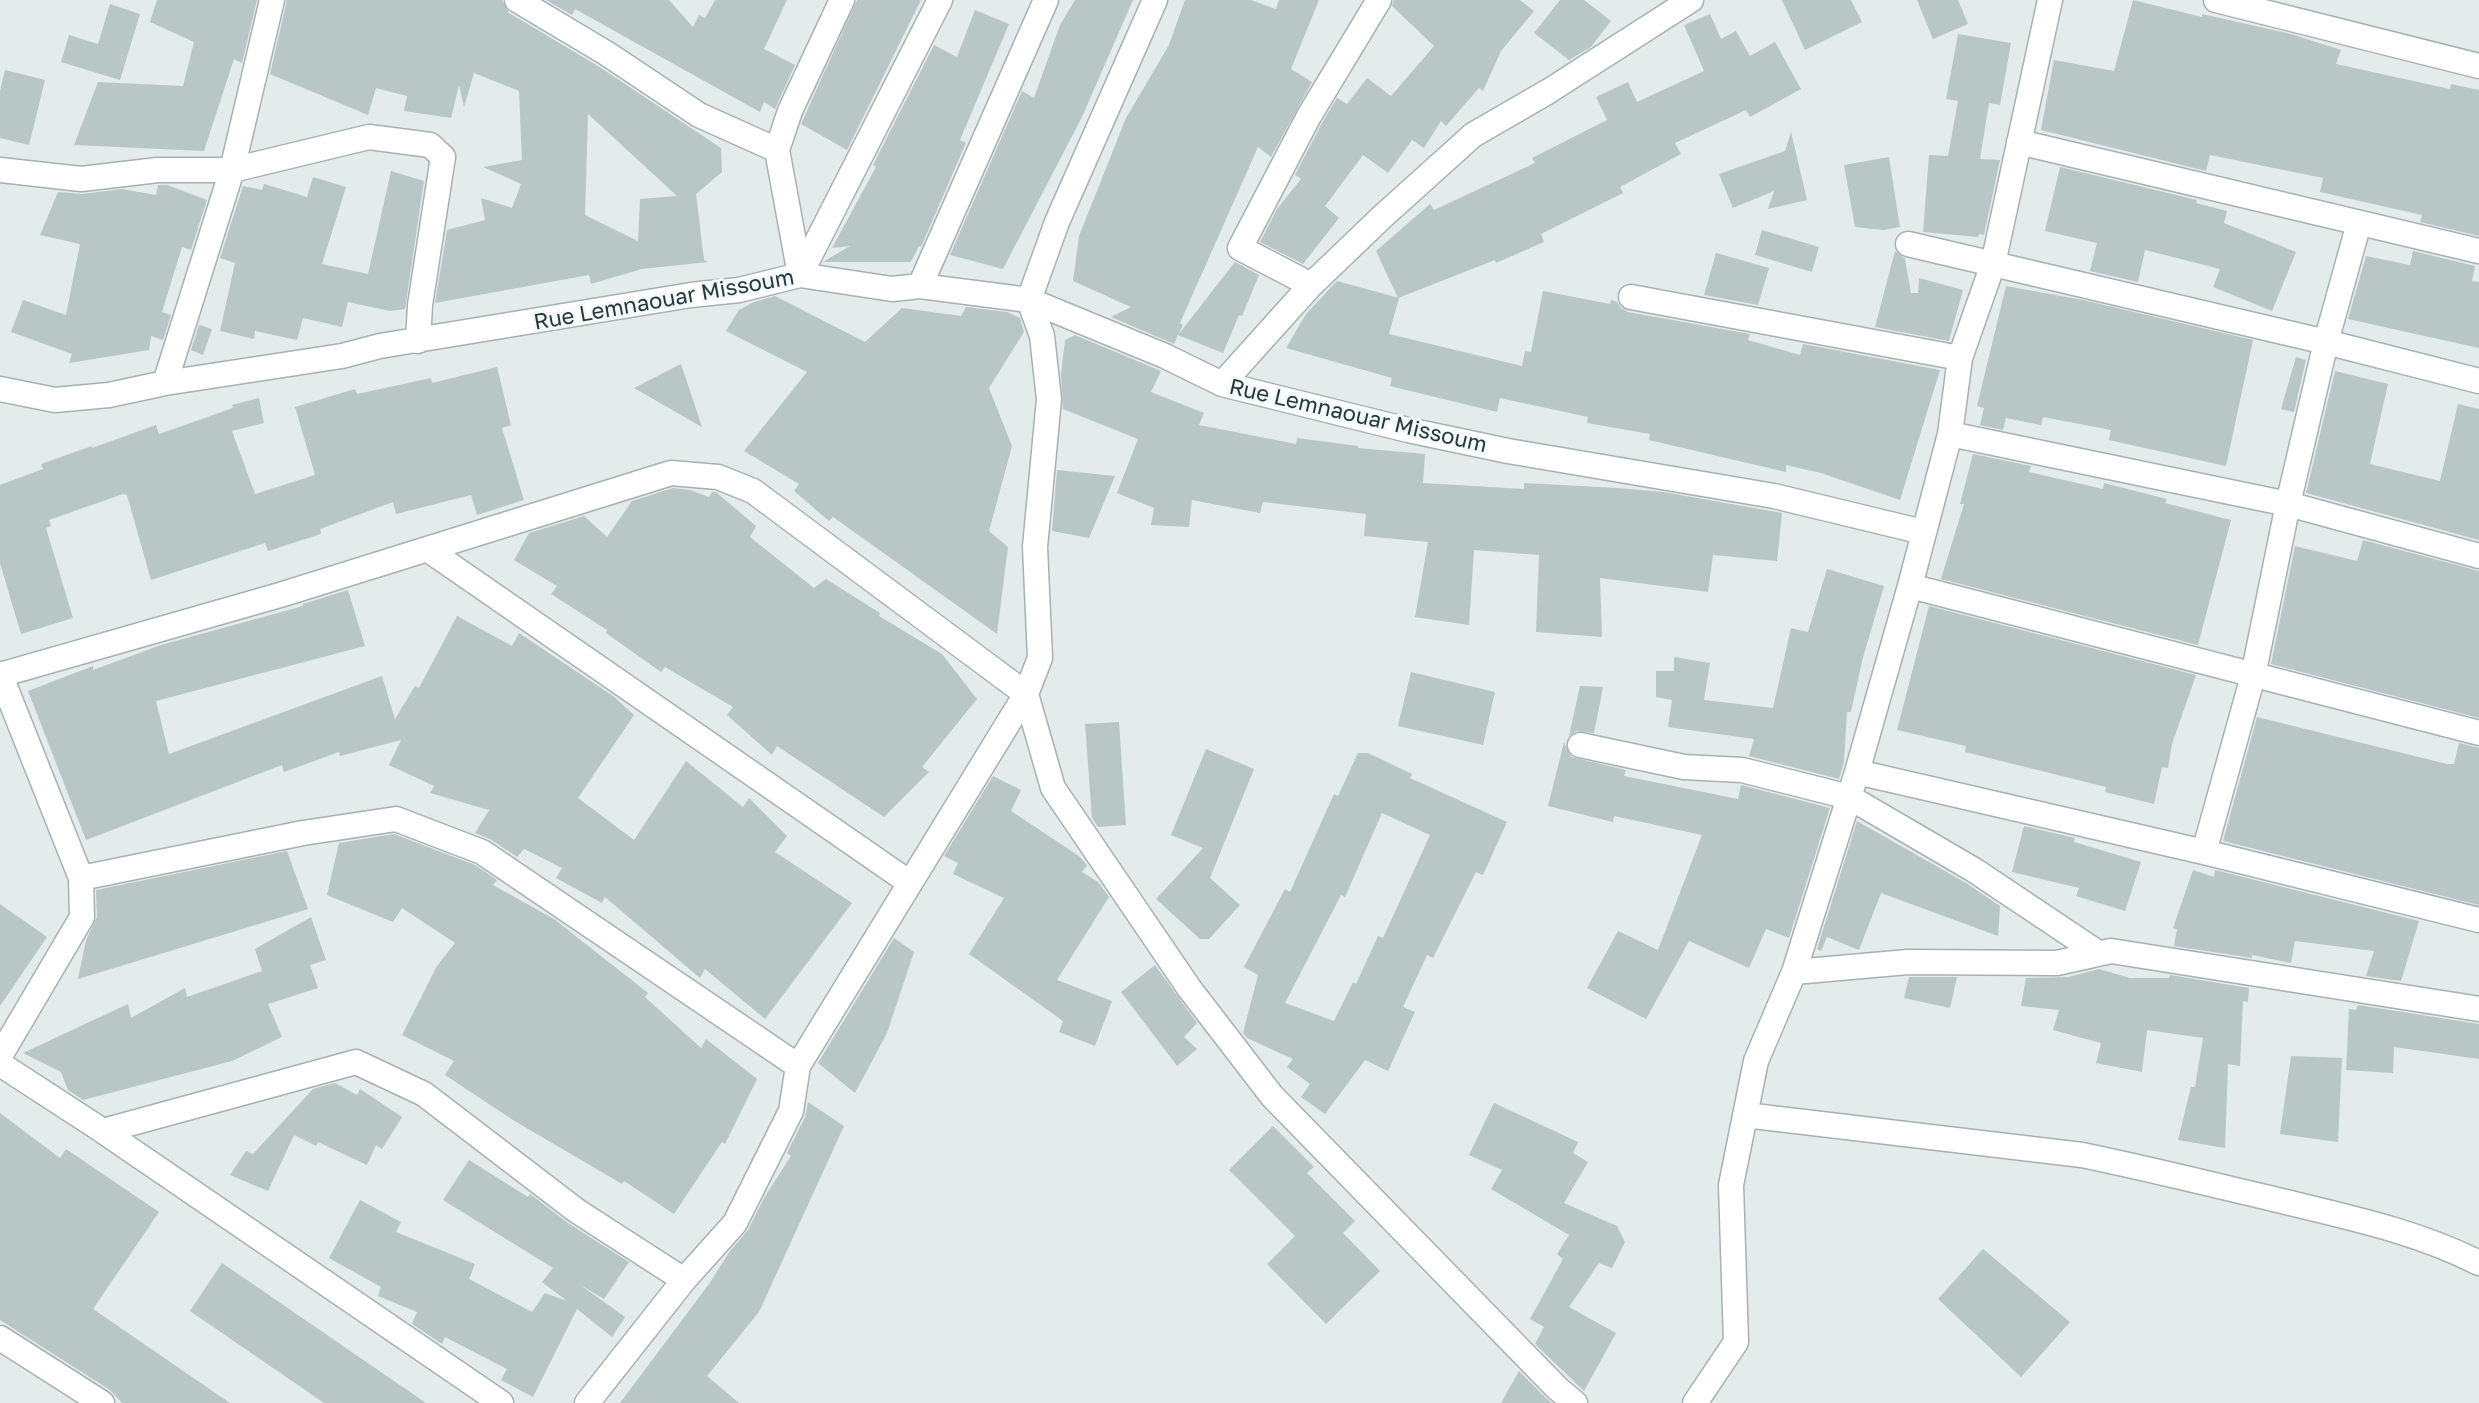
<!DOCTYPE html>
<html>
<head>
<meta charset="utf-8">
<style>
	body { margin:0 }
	canvas { display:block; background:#e3ebeb }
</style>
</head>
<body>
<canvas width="2479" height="1403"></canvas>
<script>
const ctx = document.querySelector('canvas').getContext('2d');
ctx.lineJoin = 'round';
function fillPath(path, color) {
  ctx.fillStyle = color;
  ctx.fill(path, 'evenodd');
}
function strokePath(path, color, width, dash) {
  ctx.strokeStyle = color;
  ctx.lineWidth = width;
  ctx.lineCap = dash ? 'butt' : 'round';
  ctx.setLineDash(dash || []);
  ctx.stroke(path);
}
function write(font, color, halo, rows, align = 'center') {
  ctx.font = font + ' "Golos Text",sans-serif';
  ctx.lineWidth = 6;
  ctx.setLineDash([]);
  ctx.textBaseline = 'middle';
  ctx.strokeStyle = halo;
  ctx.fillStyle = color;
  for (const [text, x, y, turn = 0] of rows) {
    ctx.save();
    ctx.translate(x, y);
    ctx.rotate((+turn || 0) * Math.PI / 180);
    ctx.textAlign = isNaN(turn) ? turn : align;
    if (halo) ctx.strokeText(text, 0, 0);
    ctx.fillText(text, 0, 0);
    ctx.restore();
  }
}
const building = new Path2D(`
	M157,0H257L242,63L234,59L204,151L74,145L98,82L183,86L194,42L150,22Z
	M287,0H502L509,13L598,66L721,148L722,172L696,194L704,260L708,262L642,269L591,284L589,275L435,303L447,230L485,220L481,198L512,208L521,184L483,167L522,160L519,91L474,73L464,107L459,85L451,118L404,111L407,96L376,88L368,115L270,74ZM588,114L677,196L640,199L638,241L585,215Z
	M546,0H669L693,27L699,15L705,18L715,0H787L764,49L795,65L775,109L764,102L760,112L575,9L572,15Z
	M857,0H921L847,150L801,124Z
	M1075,0H1133L1082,117L1003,269L950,255L1022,91L1034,98L1060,25Z
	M1185,0H1251L1276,9L1279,0H1319L1291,69L1312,82L1271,157L1258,147L1180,323L1183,325L1178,335L1235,262L1259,275L1242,316L1239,315L1223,353L1178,335L1174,344L1111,317L1131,307L1073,281L1079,236L1126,118L1169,45Z
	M1394,0H1520L1534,11L1501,51L1483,91L1479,88L1446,126L1441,121L1424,148L1412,140L1388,173L1363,155L1325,206L1339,218L1303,264L1260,242L1277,209L1301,179L1295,175L1322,123L1337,98L1347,104L1367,78L1391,96L1434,46L1392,6Z
	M1560,0H1584L1611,21L1591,47L1569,60L1534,33Z
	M1782,0H1851L1862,22L1805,50Z
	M1917,0H1958L1968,24L1933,39Z
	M2133,0L2202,17V14L2291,34L2341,50L2336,64L2450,89L2451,84L2479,90V236L2420,222L2422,215L2320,192L2323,178L2210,155L2206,171L2041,130L2054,60L2114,71Z
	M110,4L140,14L120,80L61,62L69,35L98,44Z
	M975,10L1009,24L960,140L966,143L921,247L919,246L911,262H823L850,246L832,248L876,167L873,165L934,45L957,57Z
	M1710,14L1721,39L1736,31L1750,56L1775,42L1801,89L1750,117L1746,110L1675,143L1681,154L1620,187L1623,193L1541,234L1544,242L1496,263L1495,260L1398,298L1376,251L1430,204L1434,210L1535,163L1532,158L1607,120L1596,97L1628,82L1637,102L1704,71L1684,25Z
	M1958,34L2011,43L2000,105L1989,103L1980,159L2000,160L1984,235L1979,234L1978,237L1923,232L1929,155L1948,156L1958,101L1946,99Z
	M5,70L45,80L29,145L0,138V91Z
	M1791,132L1807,200L1768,209L1774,191L1733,208L1719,174L1785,151Z
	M1889,157L1900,227L1883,230L1855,227L1844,165Z
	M2060,167L2197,200L2196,203L2227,211L2224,223L2296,252L2272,311L2213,287L2220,269L2145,250L2138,282L2090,271L2097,243L2045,231Z
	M391,171L424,181L405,309L390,311L348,302L342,327L303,318L297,340L255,331L254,339L220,331L235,263L220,258L243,186L262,190L264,184L307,197L313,177L346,187L322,264L368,274Z
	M158,185H167L207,200L191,250L182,247L162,312L171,315L163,340L151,336L149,350L69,363L72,354L11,332L23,300L66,315L80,244L40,235L58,192L82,194L122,189L156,195Z
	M1762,230L1819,247L1812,272L1755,255Z
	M1895,251L1905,259L1911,293H1918L1919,278L1963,290L1949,341L1875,327Z
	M2413,251L2475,266L2472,281L2479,282V348L2348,319L2366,256L2410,265Z
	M1716,253L1769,268L1758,305L1704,295Z
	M1337,281L1399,298L1389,334L1522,366L1525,351L1531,352L1543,291L1610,304L1611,300L1617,302L1621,308L1628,312L1750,334L1748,340L1800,355L1803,344L1940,370L1900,500L1821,473L1786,465V472L1649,440L1650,434L1587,423L1588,417L1500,398L1497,412L1390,386L1392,378L1286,348L1306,314Z
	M2006,286L2083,300L2253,340L2226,466L2109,440L2111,430L2043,417L2041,425L2006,418L2003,430L1980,425L1984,408L1977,406Z
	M775,296L865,342L902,308L961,316L966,307L1007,312L1020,318L1024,332L989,388L1012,446L989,531L1008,547L997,634L833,517L829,521L794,491L799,484L744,451L807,372L726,331L739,310L754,302Z
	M199,325L212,329L203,355L191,350Z
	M1075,335L1161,371L1151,392L1204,413L1199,425L1296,444L1297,438L1358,446V448L1425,454L1423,483L1524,489V483L1618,488L1663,492L1771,511L1782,513L1777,561L1713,555L1708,592L1600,578L1602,637L1536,632L1539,555L1474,550L1469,625L1415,617L1428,542L1364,536L1366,514L1263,502L1260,513L1192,500L1189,527L1151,525L1154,508L1117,493L1138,439L1063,409L1061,374L1065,340Z
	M2296,357L2306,360L2294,412L2281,409Z
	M681,364L702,427L634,388Z
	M497,367L511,425L502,428L524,500L477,515L471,495L396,514L393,502L320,529L321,534L268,551L265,543L151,580L127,495L123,494L49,520L51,526L46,528L73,618L21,634L0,563V485L43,469L41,464L92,446V448L156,425L159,434L233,408L232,405L259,398L264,423L232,431L255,494L315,475L295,407L355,389L357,394L431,378L432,383Z
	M2335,371L2388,384L2370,464L2440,481L2458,404L2479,409V540L2306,493Z
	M1973,454L2031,466L2029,472L2103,489L2104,483L2167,499L2165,503L2231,520L2198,645L1941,579L1964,504H1960Z
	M1057,470L1115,476L1089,538L1052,531Z
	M673,488L690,490L709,497L712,492H716L756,526L750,537L814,588L826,579L880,613L879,616L942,654L977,699L922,767L929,772L884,817L777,746L772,755L727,715L733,707L665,667L661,672L606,633L607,630L551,594L557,586L514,560L529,533L584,516L607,537L632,501Z
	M2363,540L2479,571V718L2271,664L2295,546L2357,561Z
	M1827,569L1884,586L1862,661L1851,712H1847L1844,762L1839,779L1749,756L1754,739L1668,727L1672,700L1656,697V671H1674V657L1710,663L1704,700L1773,708L1791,628L1808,632Z
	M348,590L365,646L156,701L169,754L382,676L395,719L415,686L419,688L457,616L512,646L519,633L613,696L634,715L578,798L634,840L686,761L743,807L749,798L787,836L775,852L852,903L765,1019L705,969L700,978L605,897L602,903L556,878L562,868L524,849L517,857L490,839L475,833L489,810L430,793L434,786L389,765L401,740L340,756L339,752L284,772L282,765L86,840L28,691L93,666V670L161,645L303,606V604Z
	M1929,606L2196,675L2172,744L2168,768L2162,767L2154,804L2105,792L2106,787L1965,752L1966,746L1897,730Z
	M1411,672L1495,692L1483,745L1398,726Z
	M1580,686L1603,687L1594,733L1576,731L1569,736Z
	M2257,717L2447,764H2454L2459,743L2479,748V905L2223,841Z
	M1119,722L1126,825L1098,827L1092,818L1085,724Z
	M1564,742L1571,757L1626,770L1624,776L1738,799L1741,785L1830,808L1789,938L1766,929L1749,968L1689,941L1646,1019L1587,988L1618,931L1658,950L1702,835L1614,816L1613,822L1548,806Z
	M1206,749L1254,769L1210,878L1240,905L1209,939H1200L1156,899L1203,848L1171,835Z
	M1358,753H1368L1412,774L1410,778L1507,822L1483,875L1476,872L1433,958L1427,955L1403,1007L1415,1012L1388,1071L1365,1060L1325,1114L1301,1097L1310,1084L1287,1067L1293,1059L1247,1038L1243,1033L1258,975L1244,967L1285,889L1290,892L1334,794L1338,796ZM1382,813L1430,835L1383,938L1378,936L1356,984L1353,982L1334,1021L1285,1003L1341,895L1345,897Z
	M993,776L1021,790L1011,811L1079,856L1087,865L1082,872L1098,882L1109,897L1057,980L1112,1001L1095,1046L1059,1032L1063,1021L969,954L1004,898L953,874L958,863L944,856Z
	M1857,821L1966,883L2000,906L1998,936L1881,893L1859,950L1827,937L1821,951L1817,949Z
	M2024,826L2075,838L2074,842L2141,862L2125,911L2076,896L2079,888L2012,872Z
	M394,834L475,865L497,880L493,885L554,919L648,993L645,997L701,1048L706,1039L757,1079L725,1144L722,1142L674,1214L624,1181L622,1184L513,1120L445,1075L454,1061L402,1035L437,966L455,943L402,908L393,922L327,895L339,843Z
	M287,851L308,909L78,979L86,940L97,917L96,890Z
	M2193,870L2214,877L2215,870L2419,921L2401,981L2366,976L2374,951L2295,941L2291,963L2252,955V958L2174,946L2177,929L2173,928Z
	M0,904L47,937L0,1006Z
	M311,917L326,960L310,965L318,988L268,1004L282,1037L232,1061L83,1100L68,1090L61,1072L23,1053L128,1004L131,1018L185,988L187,997L262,971L255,949Z
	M894,938L914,952L887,1033L855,1093L818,1063Z
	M1155,965L1197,1023L1184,1037L1197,1049L1177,1066L1121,992Z
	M2099,969L2130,978H2169L2170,975L2249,988L2248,1002L2243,1001L2240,1066L2228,1064L2225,1148L2178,1140L2191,1087H2195L2203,1038L2147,1030L2142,1072L2096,1063L2101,1043L2053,1030L2059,1010L2021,1006L2026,978L2068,977Z
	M1909,977H1957L1950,1008L1904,998Z
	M2358,1005L2479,1024V1059L2394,1047L2393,1073L2346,1070L2349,1009L2356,1010Z
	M2291,1056L2342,1058L2338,1142L2280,1134Z
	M335,1083L357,1095L360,1089L402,1117L382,1149L376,1145L367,1165L318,1142L316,1146L294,1135L268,1191L230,1175L246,1151L253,1154L313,1089Z
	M808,1102L844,1126L759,1312L707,1376L739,1403H620L709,1284L730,1251L748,1230L764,1198L791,1156L787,1153L805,1117Z
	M1494,1103L1578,1142L1573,1153L1588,1162L1564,1203L1617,1226L1625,1242L1612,1268L1599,1263L1569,1307L1616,1333L1584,1391L1535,1344L1544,1327L1530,1319L1563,1259L1557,1254L1569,1235L1491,1189L1502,1170L1469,1155Z
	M0,1113L60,1158L66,1149L159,1212L93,1309L230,1403H122L110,1390L0,1320Z
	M1273,1126L1314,1167L1307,1173L1355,1221L1343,1233L1380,1271L1326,1324L1267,1264L1295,1236L1229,1170Z
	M469,1160L528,1197L530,1194L568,1223L629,1262L604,1299L579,1284L625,1317L612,1337L577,1309L533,1397L501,1380L507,1369L445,1337L442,1344L412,1324L417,1312L378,1296L381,1287L329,1258L360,1200L401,1222L396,1232L475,1264L469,1279L532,1312L545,1293L567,1301L542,1282L553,1268L443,1200Z
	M1983,1249L2070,1322L2021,1377L1938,1299Z
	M222,1263L247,1280L426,1403H324L190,1311Z
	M1519,1371L1546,1398L1552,1403H1501Z`);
const minor = new Path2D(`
	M517,0L606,53L699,115L777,150L800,275
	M2216,0L2479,66
	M2019,142L2479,251
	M777,150L790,111L842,0
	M0,170L81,179L158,170H232L369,137L430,145L443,157L420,305L418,341
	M1908,244L2326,342L2479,381
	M800,275L940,0
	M1311,285L1240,248L1309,116L1379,0
	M920,286L1046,0
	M1631,297L1960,358
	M165,383L232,170L272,0
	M1222,384L1311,285L1382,217L1473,135L1549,91L1691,0
	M0,389L55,400L109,395L165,383L342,356L380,346L691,295L739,290L800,275L892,289L920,286L1029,300L1165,356L1222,384L1408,430L1508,451L1774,496L1923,532
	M1950,434L2288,504L2479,556
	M427,549L910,883
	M1910,586L2479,733
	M0,674L81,878L82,917L0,1056
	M0,675L280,595L671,473L718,477L753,491L1026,694L1053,788L1189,988L1272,1096L1557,1388L1575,1403
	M1580,745L1684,767L1742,770L1849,797L1974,870L2098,953
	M1857,772L2204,852L2479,920
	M2204,852L2253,676L2288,504L2326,342L2359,223
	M81,878L303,833L396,819L482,852L798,1066
	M1794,972L1857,772L1910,586L1950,434L1960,358L1993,264L2050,0
	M0,1064L103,1131L501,1403
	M1745,1115L2082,1155C2150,1169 2218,1186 2286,1202C2351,1218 2418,1232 2479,1263
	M103,1131L356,1062L424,1094L577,1211L684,1280
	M0,1338L102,1403
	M587,1403L684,1280L735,1223L791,1111L798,1066L1026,694L1040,658L1035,547L1049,399L1042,336L1029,300L1057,222L1155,0
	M1695,1403L1736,1342L1731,1185L1756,1061L1794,972L1908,962L2057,963L2111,951L2479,1009`);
const streetNames = [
	["Rue Lemnaouar Missoum",664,300,-10],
	["Rue Lemnaouar Missoum",1358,416,13]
];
fillPath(building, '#b8c6c6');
strokePath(minor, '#a6b1b3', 27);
strokePath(minor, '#fff', 24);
write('22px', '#24373b', '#f3f8f8', streetNames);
</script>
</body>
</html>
